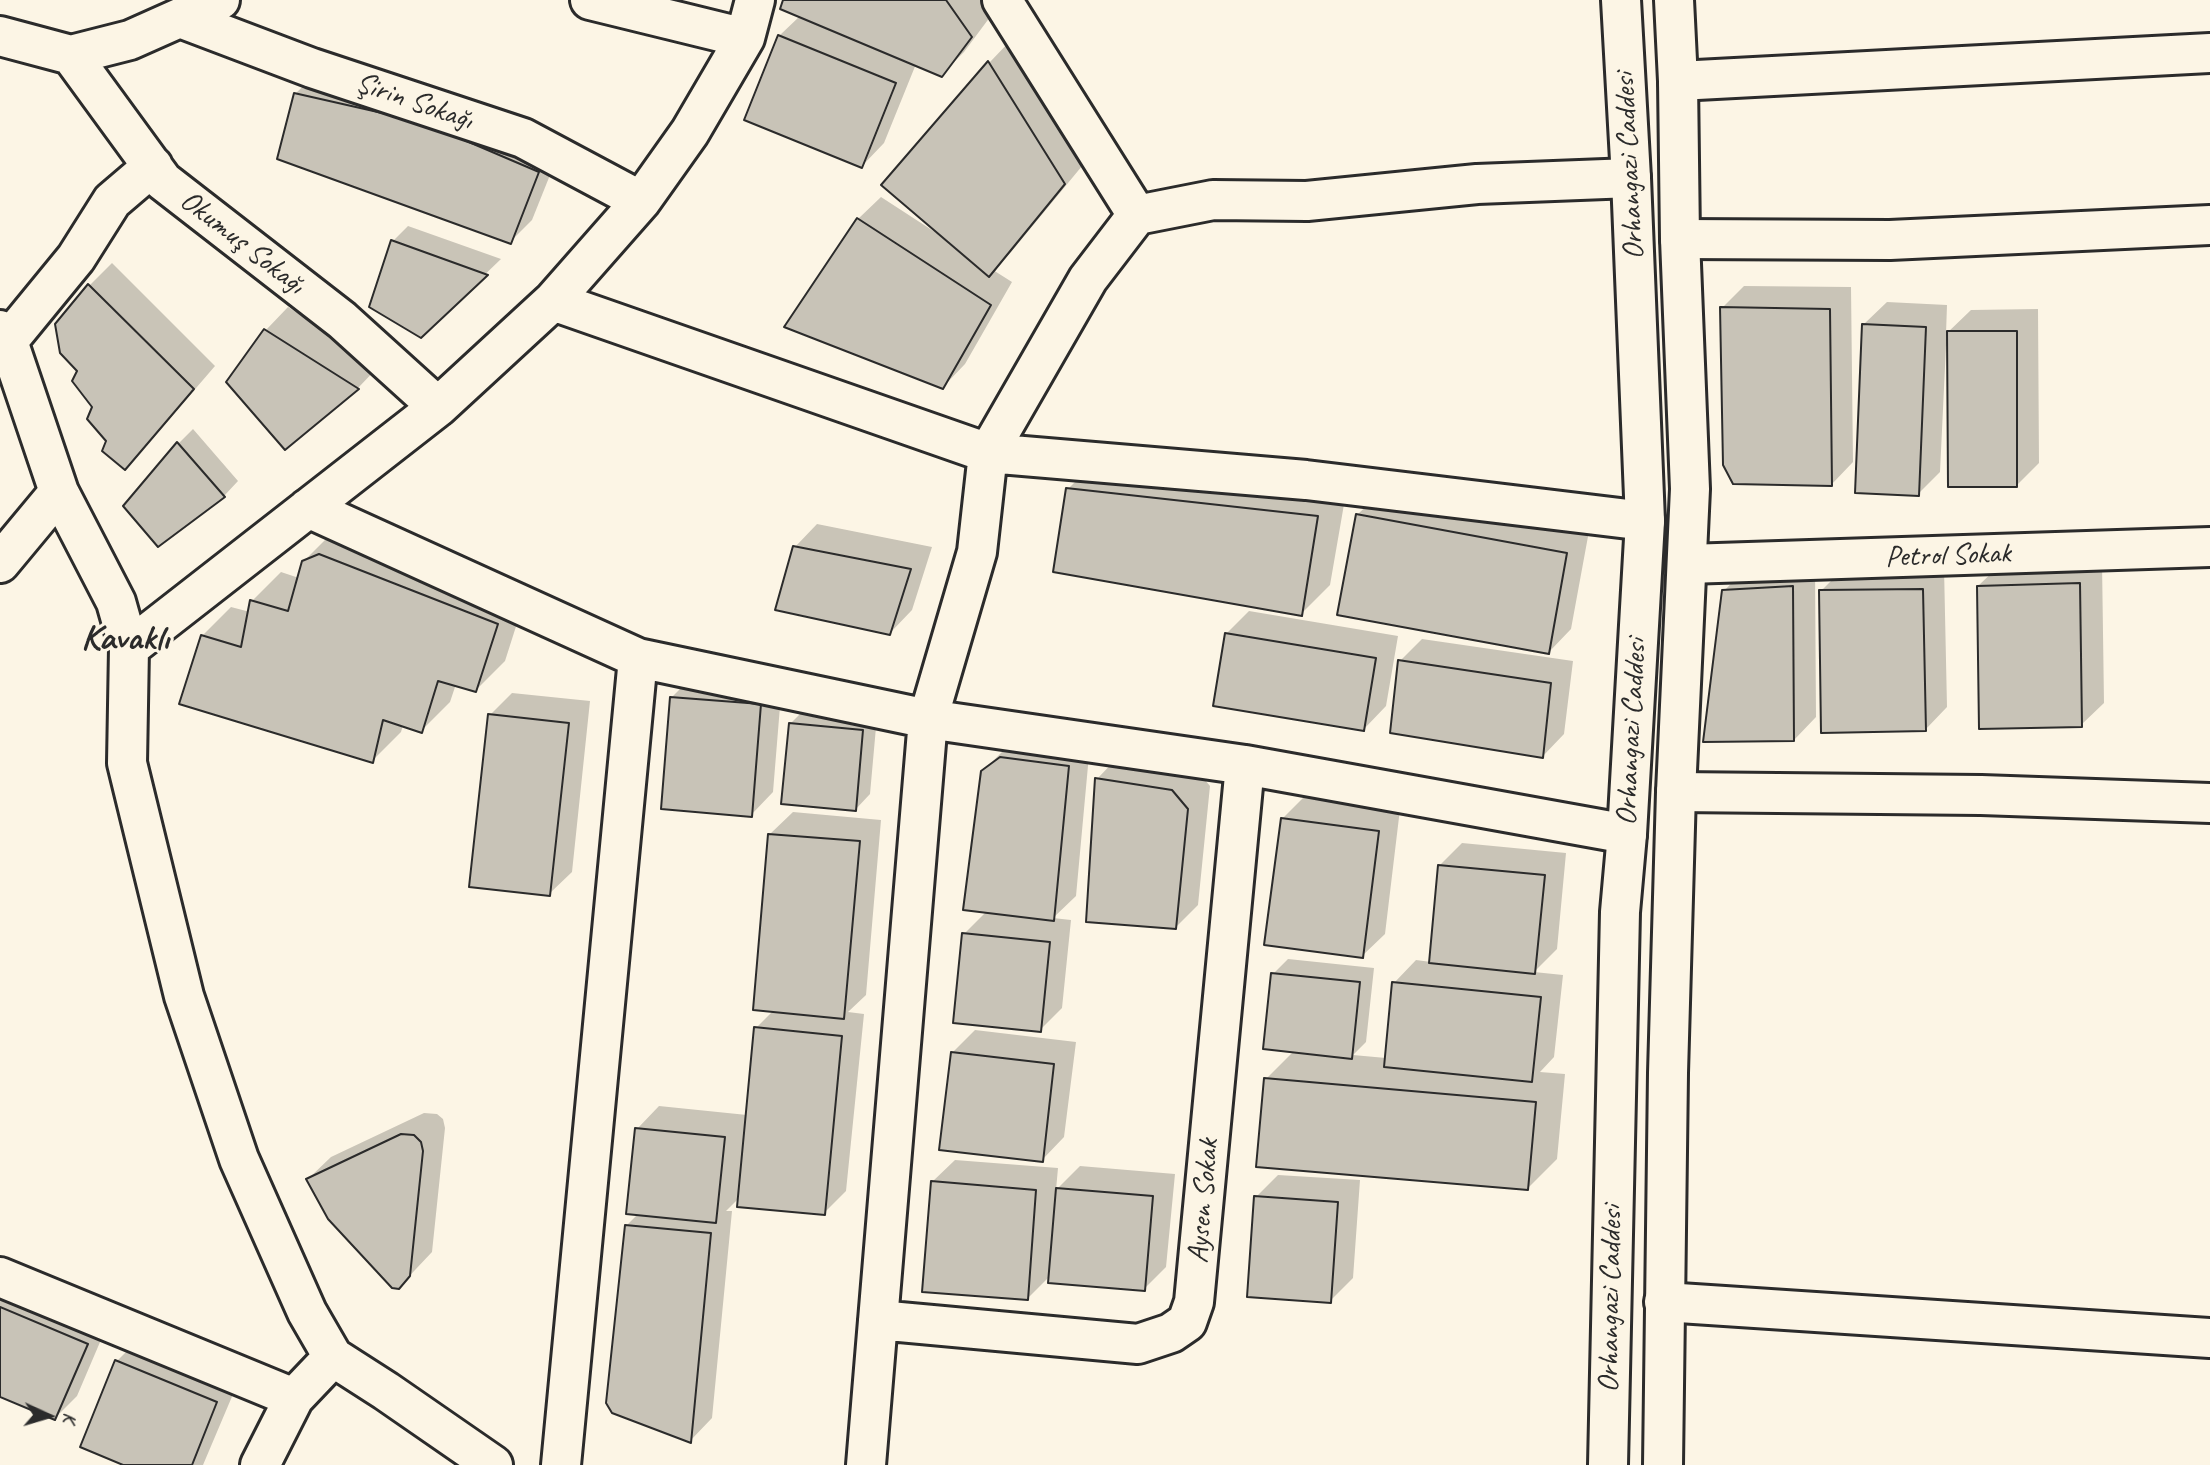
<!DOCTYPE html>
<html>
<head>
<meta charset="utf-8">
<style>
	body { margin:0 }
	#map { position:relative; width:2210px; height:1465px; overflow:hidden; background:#fcf5e5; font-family:Caveat,sans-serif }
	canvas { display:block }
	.north { position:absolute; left:14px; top:1381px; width:70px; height:70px; -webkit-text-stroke:5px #fcf5e5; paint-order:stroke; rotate:94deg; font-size:19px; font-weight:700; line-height:28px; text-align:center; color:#2b2b2b }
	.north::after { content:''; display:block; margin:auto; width:24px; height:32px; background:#2b2b2b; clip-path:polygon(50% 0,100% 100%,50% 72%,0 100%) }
</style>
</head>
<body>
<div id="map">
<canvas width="2210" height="1465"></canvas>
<div class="north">K</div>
</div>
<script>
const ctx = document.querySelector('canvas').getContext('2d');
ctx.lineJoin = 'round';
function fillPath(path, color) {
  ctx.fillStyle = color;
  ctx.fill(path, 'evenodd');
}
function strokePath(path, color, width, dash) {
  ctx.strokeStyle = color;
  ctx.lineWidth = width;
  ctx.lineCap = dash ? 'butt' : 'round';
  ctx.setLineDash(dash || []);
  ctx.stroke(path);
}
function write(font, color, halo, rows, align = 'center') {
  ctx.font = font + ' Caveat,sans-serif';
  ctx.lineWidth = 6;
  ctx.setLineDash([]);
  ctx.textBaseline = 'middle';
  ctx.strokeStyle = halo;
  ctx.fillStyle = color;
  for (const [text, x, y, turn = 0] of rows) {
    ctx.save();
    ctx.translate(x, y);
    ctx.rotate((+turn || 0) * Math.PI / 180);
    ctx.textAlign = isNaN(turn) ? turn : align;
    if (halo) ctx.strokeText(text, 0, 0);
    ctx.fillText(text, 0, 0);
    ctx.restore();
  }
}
const shadow = new Path2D(`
	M785,0H984L993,13L964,52L941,75L916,64L884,143L862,166L779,36L800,16Z
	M1011,40L1087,160L1011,252L993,270L1012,282L965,364L943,387L858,219L881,197L938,234L939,232L883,185L990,62Z
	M318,72L560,150L532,220L510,242L295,94Z
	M408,226L501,259L421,336L393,241Z
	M112,263L215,366L147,445L125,467L108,441L79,371L56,324L90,285Z
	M1744,286L1851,287L1853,462L1831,485L1722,308Z
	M1887,302L1947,305L1946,334L1971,310L2038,309L2039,463L2017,485L1949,346H1946L1940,472L1918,494L1864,324Z
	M288,307L379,366L358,388L286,448L228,381L266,330Z
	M193,429L238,481L224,496L178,444Z
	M1097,460L1347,487L1330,585L1301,614L1068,489Z
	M1380,493L1589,531L1571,629L1549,652L1357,515Z
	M817,524L932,547L912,610L890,633L795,547Z
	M333,532L526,595L505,661L476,690L456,684L450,702L421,731L403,725L401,732L372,761L202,636L231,607L250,612L252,601L281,572L299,578L303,562Z
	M2102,562L2104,703L2081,725L1978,586L2001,564Z
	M1815,565L1816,717L1794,740L1724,591L1746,568Z
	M1944,567L1947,707L1925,730L1821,591L1843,569Z
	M1249,611L1398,636L1386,706L1364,729L1227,633Z
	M1422,639L1573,661L1564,734L1542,757L1400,661Z
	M694,675L782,682L773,792L751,815L671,698Z
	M512,693L590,701L572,872L549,894L490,715Z
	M805,709L877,716L870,794L855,810L790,724Z
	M1090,744L1076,896L1053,918L1071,920L1062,1008L1040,1030L964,934L987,911L982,772L1005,749Z
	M1119,756L1195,768L1210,786L1198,905L1176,927L1097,779Z
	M1305,796L1400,809L1385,934L1362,956L1282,819Z
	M793,812L881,820L866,995L848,1012L864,1014L846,1191L824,1213L740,1197L726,1211H732L712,1418L690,1441L627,1225L639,1213L637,1129L659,1106L747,1115L756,1028L773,1011L770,834Z
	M1462,843L1566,853L1557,949L1534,972L1563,975L1554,1057L1540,1072L1565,1074L1557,1159L1528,1188L1266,1079L1294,1051L1273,974L1288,959L1374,968L1366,1042L1353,1055L1386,1058L1394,983L1416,960L1431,962L1440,865Z
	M975,1030L1076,1042L1064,1137L1042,1160L952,1053Z
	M424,1113L437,1114L443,1119L445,1128L432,1252L399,1287L308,1179L331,1157Z
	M955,1160L1058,1168L1056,1190L1080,1166L1175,1174L1166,1267L1144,1289L1050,1276L1027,1299L932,1182Z
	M1278,1175L1360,1180L1353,1278L1330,1301L1256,1197Z
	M0,1275L109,1321L77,1396L55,1418L0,1395Z
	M139,1339L239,1380L203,1465H128L117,1361Z`);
const building = new Path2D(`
	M783,0H946L972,37L942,77L780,9Z
	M778,35L896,83L862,168L744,120Z
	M988,61L1065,184L989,277L881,185Z
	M294,93L422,122L539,172L511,244L277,159Z
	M857,218L991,305L943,389L784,327Z
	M391,240L488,275L421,338L369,307Z
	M88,284L194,389L125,470L102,451L106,441L87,419L92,407L72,381L77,371L60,353L55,324Z
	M1720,307L1830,309L1832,486L1733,484L1723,465Z
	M1862,324L1926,327L1919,496L1855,493Z
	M264,329L359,389L285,450L226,382Z
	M1947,331H2017V487H1948Z
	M177,442L225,497L158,547L123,506Z
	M1066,488L1318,516L1302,616L1053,572Z
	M1356,514L1567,553L1549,654L1337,615Z
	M793,546L911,569L890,635L775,610Z
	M319,554L498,624L476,692L438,681L422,733L383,720L373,763L179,704L201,635L241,647L250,600L288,611L302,561Z
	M2080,583L2082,727L1979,729L1977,586Z
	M1793,586L1794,741L1703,742L1722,590Z
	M1923,589L1926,731L1821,733L1819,590Z
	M1225,633L1376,658L1364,731L1213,706Z
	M1398,660L1551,683L1543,758L1390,733Z
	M670,697L761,704L752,817L661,809Z
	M488,714L569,723L550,896L469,887Z
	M789,723L863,730L856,811L781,804Z
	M1000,757L1069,766L1054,921L963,910L981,771Z
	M1095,778L1172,790L1188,809L1176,929L1086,922Z
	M1281,818L1379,831L1363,958L1264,945Z
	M768,834L860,841L844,1019L753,1010Z
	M1438,865L1545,875L1535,974L1429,963Z
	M962,933L1050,942L1041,1032L953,1023Z
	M1271,973L1360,982L1352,1059L1263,1049Z
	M1392,982L1541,997L1532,1082L1384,1067Z
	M754,1027L842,1036L825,1215L737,1207Z
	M951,1052L1054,1064L1043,1162L939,1150Z
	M1264,1078L1536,1102L1528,1190L1256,1167Z
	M635,1128L725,1137L716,1223L626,1214Z
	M401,1134L414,1135L421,1142L423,1151L410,1276L399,1289L392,1288L328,1219L306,1179Z
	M931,1181L1036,1190L1028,1300L922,1292Z
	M1056,1188L1153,1196L1145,1291L1048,1283Z
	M1254,1196L1338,1202L1331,1303L1247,1297Z
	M625,1225L711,1233L691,1443L612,1413L606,1403Z
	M0,1307L88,1344L55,1420L0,1397Z
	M115,1360L217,1402L192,1465H123L80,1447Z`);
const minor = new Path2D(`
	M590,0L745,38
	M1002,0L1137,215
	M180,18L312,68L523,138L641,201
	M0,36L71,55L130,40L220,0
	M71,55L163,181L342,320L438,407
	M1678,81L2210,53
	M1680,239L1890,240L2210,225
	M553,301L988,453L1306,480L1645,521
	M0,330L8,341L59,492L116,602L129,648L127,763L184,996L239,1159L307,1312L333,1357L386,1391L493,1465
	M8,341L76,258L112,201L153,166
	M308,508L638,658L928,719L1245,765L1627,834
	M0,563L59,492
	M1687,564L2210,547
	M129,648L438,407L553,301L641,201L690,132L745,38L755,0
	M1676,792L1981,795L2210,803
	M0,1277L294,1398
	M1664,1302L2210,1338
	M878,1320L1138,1344L1171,1333L1187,1322L1194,1302L1245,765
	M260,1465L294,1398L333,1357
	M561,1465L638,658
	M866,1465L928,719L977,552L988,453L1088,279L1137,215L1213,200L1307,201L1477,184L1631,178`);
const major = new Path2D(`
	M1608,1465L1620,912L1627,834L1645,521L1631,178L1621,0
	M1663,1465L1668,1073L1676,792L1690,489L1680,239L1678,81L1674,0`);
const streetNames = [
	["Şirin Sokağı",414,102,19],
	["Orhangazi Caddesi",1630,166,-93],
	["Okumuş Sokağı",242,243,38],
	["Petrol Sokak",1948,556,-2],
	["Orhangazi Caddesi",1632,732,-87],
	["Aysen Sokak",1204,1201,-85],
	["Orhangazi Caddesi",1611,1299,-89]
];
const districtNames = [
	["Kavaklı",125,639]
];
fillPath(shadow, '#0003');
fillPath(building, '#c8c3b7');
strokePath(building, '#2b2b2b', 2);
strokePath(minor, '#2b2b2b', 44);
strokePath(major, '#2b2b2b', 44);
strokePath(minor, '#fcf5e5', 38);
strokePath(major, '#fcf5e5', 38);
write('30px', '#2b2b2b', '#fcf5e5', streetNames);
write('bold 37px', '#2b2b2b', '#fcf5e5', districtNames);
</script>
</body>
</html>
